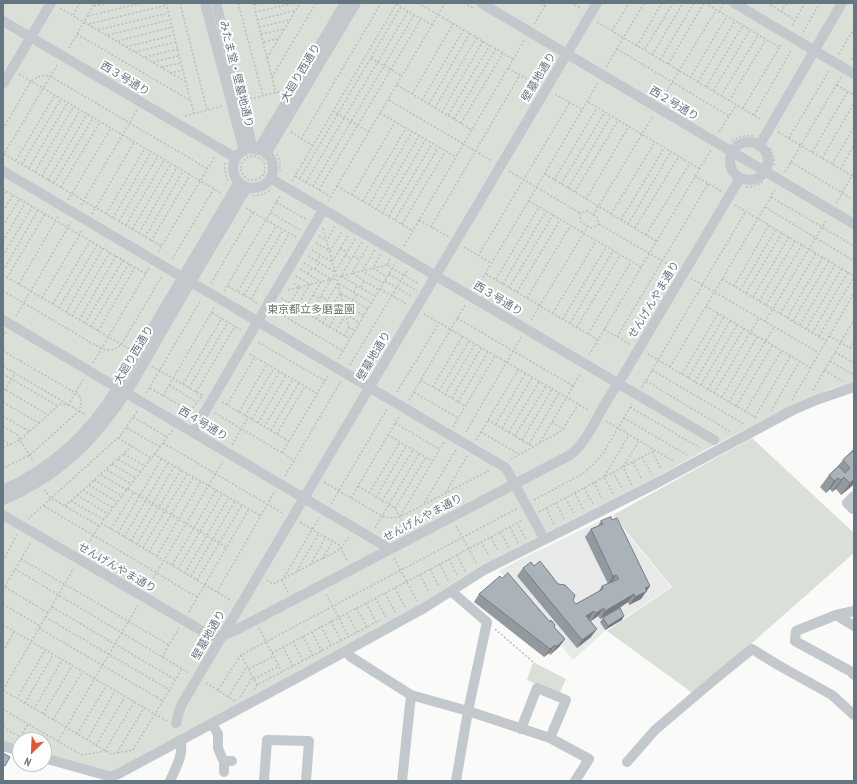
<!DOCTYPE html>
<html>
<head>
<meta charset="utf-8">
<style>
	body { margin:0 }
	#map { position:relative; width:857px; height:784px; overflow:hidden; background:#fafaf8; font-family:"PT Sans Narrow",sans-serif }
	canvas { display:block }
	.frame { position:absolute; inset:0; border:4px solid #657683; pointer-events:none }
	.north { position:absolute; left:12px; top:732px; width:40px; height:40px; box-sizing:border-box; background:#fff; border:1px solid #c1c8cd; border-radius:50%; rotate:204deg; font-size:11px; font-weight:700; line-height:16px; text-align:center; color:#657683 }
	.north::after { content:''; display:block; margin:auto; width:14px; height:18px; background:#e4572e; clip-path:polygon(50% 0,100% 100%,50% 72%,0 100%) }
</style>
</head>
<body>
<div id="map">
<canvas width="857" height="784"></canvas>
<div class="frame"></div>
<div class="north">N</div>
</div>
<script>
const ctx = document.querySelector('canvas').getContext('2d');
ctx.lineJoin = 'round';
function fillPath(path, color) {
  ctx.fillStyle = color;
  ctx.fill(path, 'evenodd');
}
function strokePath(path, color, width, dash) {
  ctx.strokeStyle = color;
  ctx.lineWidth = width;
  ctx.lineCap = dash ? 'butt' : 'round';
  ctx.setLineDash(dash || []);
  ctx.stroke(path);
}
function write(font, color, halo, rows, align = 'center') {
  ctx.font = font + ' "PT Sans Narrow","Noto Sans JP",sans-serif';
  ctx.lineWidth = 4;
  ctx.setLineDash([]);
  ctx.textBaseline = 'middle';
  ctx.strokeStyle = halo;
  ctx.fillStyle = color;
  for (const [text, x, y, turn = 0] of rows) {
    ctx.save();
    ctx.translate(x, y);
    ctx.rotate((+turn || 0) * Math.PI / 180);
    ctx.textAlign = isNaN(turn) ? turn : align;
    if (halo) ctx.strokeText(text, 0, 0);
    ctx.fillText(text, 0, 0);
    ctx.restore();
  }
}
const built = new Path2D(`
	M612,515L671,587L605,631L573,660L499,571L519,560Z`);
const green = new Path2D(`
	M3,3H854V382L830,389L760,422L705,450L648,482L542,535L476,569L447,587L423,604L115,771L109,772L44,754V740H20V747L3,742Z
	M752,438L854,533V553L694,694L607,631L672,587L613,515Z
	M533,662L566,679L559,694L527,680Z`);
const path = new Path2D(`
	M166,3L194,114
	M180,3L207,110
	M238,3L263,96
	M253,3L276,93
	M418,3L513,59
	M464,3L473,8
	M540,3L545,6
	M571,3L582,9
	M705,3L779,47
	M767,3L795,20
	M396,4L432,25
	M254,5L263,3
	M94,6L108,3
	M60,8L186,82
	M255,12L295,3
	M719,12L724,3
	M781,12L787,3
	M73,15L80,3
	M88,16L142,3
	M257,20L294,11
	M597,22L762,120
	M89,24L167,5
	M534,24L547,3
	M792,25L805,3
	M259,27L290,20
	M98,30L168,13
	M612,31L629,3
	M803,32L820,3
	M77,34L191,101
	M261,34L285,29
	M108,35L170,20
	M118,41L172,27
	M264,42L279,38
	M637,46L662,3
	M126,47L174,35
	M69,48L95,3
	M617,49L729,116
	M645,49L673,3
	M135,52L176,42
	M548,54L551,62
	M839,54L854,29
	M652,55L683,3
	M145,57L178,49
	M267,58L300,3
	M371,58L402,76
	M660,60L694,3
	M851,60L854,55
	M153,62L179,56
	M668,64L704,3
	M162,67L181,63
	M606,67L644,3
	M508,68L537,85
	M170,73L183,70
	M19,74L221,193
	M272,77L316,3
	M690,78L727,16
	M698,82L735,21
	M397,85L472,130
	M837,85L854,95
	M706,87L743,25
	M713,91L750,30
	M412,94L453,24
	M555,94L583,110
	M721,96L758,35
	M250,99L281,91
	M662,99L716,10
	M389,100L492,161
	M422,100L464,29
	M729,101L766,39
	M588,102L700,169
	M429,104L470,33
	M435,108L477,37
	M743,108L782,43
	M333,111L369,132
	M442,112L483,41
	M380,113L456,157
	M448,115L490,45
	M754,115L792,49
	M185,116L223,106
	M454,119L496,49
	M461,123L503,53
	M3,129L31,81C38,76 42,75 50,76L208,169
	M291,132L313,146
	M719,132L736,105
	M778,132L854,177
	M789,138L830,69
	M301,139L381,3
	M732,141C739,136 746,135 755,136
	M770,148L774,158V165
	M812,152L848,91
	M4,154L161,246
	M277,154L280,162V173
	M3,156L57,65
	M241 168a12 12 0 1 1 24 0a12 12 0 1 1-24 0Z
	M822,158L854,103
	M16,160L55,95
	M791,162L854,200
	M225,163V171L228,182
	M22,164L61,99
	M832,164L854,127
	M29,168L67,103
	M840,169L854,145
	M509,171L580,213
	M35,172L74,106
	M785,172L841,77
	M545,174L656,241
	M42,176L80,110
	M295,176L331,197
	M695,176L721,191
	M300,178L401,7
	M48,180L87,114
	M554,180L597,108
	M292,181L397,3
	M306,182L408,11
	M54,183L93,118
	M561,184L605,112
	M313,186L414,15
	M337,186L413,231
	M61,187L100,122
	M746,187C753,187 758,185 764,181
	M568,188L611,116
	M3,189L146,274
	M319,190L421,19
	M575,192L618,120
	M352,195L395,122
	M253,196L264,194L272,189
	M3,197L6,192
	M771,197L854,246
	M586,199L629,126
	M68,200L111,128
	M328,201L445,3
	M363,201L406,128
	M529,201L641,267
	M276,202L306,219
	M836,203L854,172
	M81,205L137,110
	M369,205L412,132
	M735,205L854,276
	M765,207L854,261
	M246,208L296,237
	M376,209L419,136
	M3,211L13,195
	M271,213L300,230
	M382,213L426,139
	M92,214L134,142
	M106,214L145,148
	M611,214L655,142
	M593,215L653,116
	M389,216L432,144
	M113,218L151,152
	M395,220L438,148
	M419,220L449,237
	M621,220L664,148
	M119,221L158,156
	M402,224L445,152
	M599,224L591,228L581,222L580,213L587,211L597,217L599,224L676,269
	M628,224L671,152
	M126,225L164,160
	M3,226L19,199
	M431,227L520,75
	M323,228L335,272
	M635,228L679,156
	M132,229L171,164
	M139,233L177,167
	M646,235L690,163
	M319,236L327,241L335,226
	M145,237L183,171
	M3,241L25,203
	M151,241L190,175
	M362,242L341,276L375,296
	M316,243L330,251L342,231
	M368,246L352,273L379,290
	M404,246L525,39
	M464,247L491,263
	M340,248L347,252
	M312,250L332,262L349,234
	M375,250L362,271L383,283
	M158,252L215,156
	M381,254L373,268L387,277
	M345,255L352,259
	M3,256L32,207
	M308,256L335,272L355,239
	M353,256L360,260
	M478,256L570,102
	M172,259L214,189
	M390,259L387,265L419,284
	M316,261L320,255
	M304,263L331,279L310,315
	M300,269L321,282L303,311
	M315,269L319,263
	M3,271L38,210
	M308,274L312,268
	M389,274L417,291
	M486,274L598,340
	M3,275L129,349
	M296,276L310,284L297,307
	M342,276L387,265
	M7,278L45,214
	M691,278L819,353
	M496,279L539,207
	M722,279L826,341
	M385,281L413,297
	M211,283L253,212
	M338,283L349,328
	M19,284L59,215
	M503,284L546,211
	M228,286L257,303
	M734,286L769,225
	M361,287L364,281
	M477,288L598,83
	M509,288L553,215
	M380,289L408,305
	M288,290L332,279L335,274L340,277L337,281L333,278
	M740,290L776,229
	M3,291L102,349C110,351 115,350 121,345L162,276
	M224,291L280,196
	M238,291L276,226
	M354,292L357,286
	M517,292L560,220
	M746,293L782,233
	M244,295L283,230
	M313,295L319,299
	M321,296L327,300
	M753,297L789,237
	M42,298L83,229
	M281,298L350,339
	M527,298L570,226
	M251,299L289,234
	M353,300L357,294
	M759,301L795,241
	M290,303L300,287L292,283
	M326,303L332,307
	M53,304L90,241
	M766,305L802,245
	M706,306L811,368
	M59,308L97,245
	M274,310L343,351
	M66,312L103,248
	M212,313L241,330
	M553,313L596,241
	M424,314L590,411
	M780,314L816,253
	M16,316L71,222
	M72,316L110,252
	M457,318L573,386
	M787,318L823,257
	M316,319L338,283L372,303
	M563,319L606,247
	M79,320L116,256
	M531,320L588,226
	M793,321L829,261
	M765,322L827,219
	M85,323L123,260
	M323,323L340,293L368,309
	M570,323L613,251
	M800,325L835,265
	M91,327L129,264
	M329,327L343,304L363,315
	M577,327L620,255
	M604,329L631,345
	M806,329L842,268
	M98,331L135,267
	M336,331L346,314L360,323
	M812,333L848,272
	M588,334L631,262
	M344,336L349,328L355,331
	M819,336L854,277
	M829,336L854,350
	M3,337L6,332
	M617,337L708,184
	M258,342L325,381
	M850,348L854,342
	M3,351L79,395C82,401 81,404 79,411L30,455L3,468
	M835,352L854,363
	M250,354L318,394
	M648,354L756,418
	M589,355L711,150
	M338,359L396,262
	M830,361L854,375
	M93,363L149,268
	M350,365L408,269
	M3,366L86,415
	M152,366L203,396
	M670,367L776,188
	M652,370L744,424
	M824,370L842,381
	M3,374L58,406
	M682,374L718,314
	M688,378L724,317
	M421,380L465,406
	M646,381L731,432
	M695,382L730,321
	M183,384L222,318
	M169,385L197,402
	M701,385L737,325
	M433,387L462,337
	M642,387L746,211
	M3,388L48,415
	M150,388L190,411
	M189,388L228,322
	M708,389L744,328
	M813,390L854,320
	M439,391L469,341
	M196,392L235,326
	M397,392L439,323
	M414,392L458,418
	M146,393L201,300
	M714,393L759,318
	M3,394L15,373
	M445,395L475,344
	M163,396L214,308
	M722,397L757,337
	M452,398L481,348
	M409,400L465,305
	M792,400L854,293
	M3,402L39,423
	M222,402L289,441
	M458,402L488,352
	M729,402L774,327
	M227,405L255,357
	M736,406L772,346
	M630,407L700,448
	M771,411L800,361
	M239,412L267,364
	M745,412L781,351
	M215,413L294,460
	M3,416L30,432
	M245,416L274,368
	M133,417L167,437
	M185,417L203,395
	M755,417L790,357
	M624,418L687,455
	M252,419L280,371
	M488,420L533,447
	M606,421L675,462
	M552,422L563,429
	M258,423L286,375
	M395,423L439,449
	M496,424L525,374
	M3,426L18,435L20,440L34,462
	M264,427L293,379
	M453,427L495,356
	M127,428L160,447
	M502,428L532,378
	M271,430L299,383
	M466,432L521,337
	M481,432L519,454
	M509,432L539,382
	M277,434L305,386
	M388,435L432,461
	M515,436L546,386
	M118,438L151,458
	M3,440L10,445
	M476,440L518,370
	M522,440L552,389
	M540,442L581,373
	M163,443L284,514
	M529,444L559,393
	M232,445L248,417
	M3,448L20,440L60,404L68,405L84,378
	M652,452L661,469
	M282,453L329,374
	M124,454L145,466
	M154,454L261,516
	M642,457L652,475
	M118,459L140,472
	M511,459L558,433L563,429L578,405
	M633,462L642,480
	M112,464L136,478
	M107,470L131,484
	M613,472L623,490
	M101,475L127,490
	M285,476L341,381
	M94,480L122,496
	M324,482L382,516L390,518L400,517L490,470
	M594,482L603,500
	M89,485L117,502
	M632,485L623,467L639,441
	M358,486L395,508L407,530
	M584,488L594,505
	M128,489L226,547
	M44,490L51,498L99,526
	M83,490L113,508
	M446,492L467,456
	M369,493L400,442
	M575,493L583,509
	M613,494L604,477L629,435
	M77,495L108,514
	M376,497L406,446
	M351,498L400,415
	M565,498L574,513
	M534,500L582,474L595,463L604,452L632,404
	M71,501L104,520
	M382,501L413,450
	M424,503L456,450
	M556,503L564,519
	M331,504L387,409
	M44,506L197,597
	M65,506L132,446
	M395,508L426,457
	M546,508L554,524
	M539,512L655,450
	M400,516L444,442
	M28,519L121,435L137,411
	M300,522L339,545L348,562
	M101,523L232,601
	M517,523L526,539
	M456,526L477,564
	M510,527L518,543
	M375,528L419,454
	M111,529L134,492
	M500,532L509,548
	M118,533L161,459
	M124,537L168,463
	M491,537L498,551
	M131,541L174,467
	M481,542L489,556
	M137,544L181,470
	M143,548L187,474
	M84,551L99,526L173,430
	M149,552L193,478
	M457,555L465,571
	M157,556L201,481
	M394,558L417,601
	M21,559L169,645
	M322,559L333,541
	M449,559L457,575
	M3,561L17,534
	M440,564L449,582
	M172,565L216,490
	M310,565L326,537
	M15,569L189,673
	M178,569L222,494
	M430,569L439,587
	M297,571L319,533
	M185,573L229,497
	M420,575L429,592
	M191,576L235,501
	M284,577L319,518
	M197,580L242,505
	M267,580L273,584L341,549L349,536
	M282,580L288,592
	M5,587L48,613
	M395,588L405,607
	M147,589L223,461
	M3,590L31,542
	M217,592L275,491
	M385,593L395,612
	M326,594L349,637
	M375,598L386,617
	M366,603L376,622
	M3,604L40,626
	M52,607L176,680
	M356,608L367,627
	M189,612L249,509
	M347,613L357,632
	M45,617L170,690
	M331,621L341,641
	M3,625L167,721
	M321,626L331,646
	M39,628L163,701
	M259,628L282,672
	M495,629L533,662
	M312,632L322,651
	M303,636L313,656
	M293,641L303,661
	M283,647L293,666
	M3,651L14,632
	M272,653L523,520
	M241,655L257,685
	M162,657L179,628
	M249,669L274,656
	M254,679L279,666
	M206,683L235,701
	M3,690L111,754L133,750L182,669
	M3,690L74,568
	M218,690L241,655L518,508
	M254,690L257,685L380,620
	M228,697L247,667
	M240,697L253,677
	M17,699L45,650
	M25,703L53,655
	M3,709L28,724
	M34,709L62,660
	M43,714L72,666
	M53,720L82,672
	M3,727L20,737L28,724L82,755L105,751L134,702
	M77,734L106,686
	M87,740L115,691
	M58,741L138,605
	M96,745L125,697
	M117,753L144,708`);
const minor = new Path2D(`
	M205,3L244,151
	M216,3L253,149
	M481,3L854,224
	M734,3L854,74
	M3,21L236,158
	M3,84L51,3
	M730 161a19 19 0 1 1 38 0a19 19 0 1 1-38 0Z
	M759,146L842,3
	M233 168a20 20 0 1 1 40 0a20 20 0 1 1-40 0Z
	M258,150L345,3
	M266,154L356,3
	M3,171L177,274
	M270,178L714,440
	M196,285L506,468L541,533
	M3,320L390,549
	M193,432L323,210
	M3,490C51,468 90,433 117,388L239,182
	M854,496L847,503L853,509L854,508
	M3,500C44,483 80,455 107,419C131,389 149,354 168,321C194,276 221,232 247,187
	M3,515L204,632C216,639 222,636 234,631L570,455C582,446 588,434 595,422C603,407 611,393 621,379L740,178
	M451,591L487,622L468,711L456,781
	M854,611L836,615L796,631L795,641L850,671L854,675
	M836,615L854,626
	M346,651L351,657L411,695L468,711L550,738L589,759L575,781
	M176,723L179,712L182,704L597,3
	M212,724L218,734V748L222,758L224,761H232
	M521,729L537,688L566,700L550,738
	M3,746L20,751
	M44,758L108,776H113L118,774L304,674L424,608L484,570L653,485L791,411L816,400L854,387
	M627,762L655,730L715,679L752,649L778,665L832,695L854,715
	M224,772V761
	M170,781C175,769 185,753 180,740
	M264,781L267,740L309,741L306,781
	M402,781L411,695`);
const wall = new Path2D(`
	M854,448V483L852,486L841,495L836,489L832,492L830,489L826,493L820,487L829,475L837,467L843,460L850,453Z
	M612,520L650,586L641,599L629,605L628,602L620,608L622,620L605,630L600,622L603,618L619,608L600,619L598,616L591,621V637L577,648L517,576L523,568L534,566L558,584L576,604L598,592L602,586L608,584L585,537L591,529L598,526L601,521Z
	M502,578L554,627L565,639L559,647L550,655L549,653L544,657L474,602L479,594Z`);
const shadedWall = new Path2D(`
	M844,477L836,489L832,492L841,480Z
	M838,478L830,489L826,493L834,481Z
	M854,479V483L852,486L841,495L850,483Z
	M616,575L611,583L608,584L613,576Z
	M650,586L641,599L629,605L635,597L645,588Z
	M634,594L628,602L600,619L605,611Z
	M604,608L598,616L591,621L596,613Z
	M594,611L589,619L586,616Z
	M624,616L622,620L605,630L608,626Z
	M597,629L591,637L577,648L582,640Z
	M565,639L559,647L550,655L556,647Z
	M555,645L549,653L544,657L550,649Z`);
const building = new Path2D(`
	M853,451L854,453V465L853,466L854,467V479L850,483L844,477L841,480L838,478L834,481L829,475L839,466L845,473L850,468L843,460Z
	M611,517L612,520L617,518L650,586L645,588L647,591L635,597L634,594L605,611L604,608L596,613L594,611L586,616L597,629L582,640L523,568L531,562L534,566L540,561L558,584L565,585L575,595L573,601L576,604L603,589L602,586L619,579L616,575L613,576L591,529L603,524L601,521Z
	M508,573L550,622L551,620L555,625L554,627L565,639L556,647L555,645L550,649L479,594L500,576L502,578Z
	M620,608L624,616L608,626L603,618Z
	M3,753L10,757L5,766L3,765Z`);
const streetNames = [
	["大廻り西通り",301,73,-59],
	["みたま堂・壁墓地通り",236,74,76],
	["壁墓地通り",539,77,-59],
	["西３号通り",125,79,31],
	["西２号通り",674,104,31],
	["西３号通り",498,299,31],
	["せんげんやま通り",654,300,-59],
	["大廻り西通り",134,355,-59],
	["壁墓地通り",374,356,-59],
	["西４号通り",203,424,31],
	["せんげんやま通り",423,518,-28],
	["せんげんやま通り",117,568,30],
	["壁墓地通り",209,635,-60]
];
const parkNames = [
	["東京都立多磨霊園",311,310]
];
fillPath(built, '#e8e9e9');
fillPath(green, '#dadfd7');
strokePath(path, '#bbbfc2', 1.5, [2, 2]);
strokePath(minor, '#c3c8cc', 10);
fillPath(wall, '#929a9f');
fillPath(shadedWall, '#777d82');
fillPath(building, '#aab3b9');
strokePath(building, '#777d82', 1);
write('11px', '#657683', '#fff', streetNames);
write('11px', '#687a64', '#fff', parkNames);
</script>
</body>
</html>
